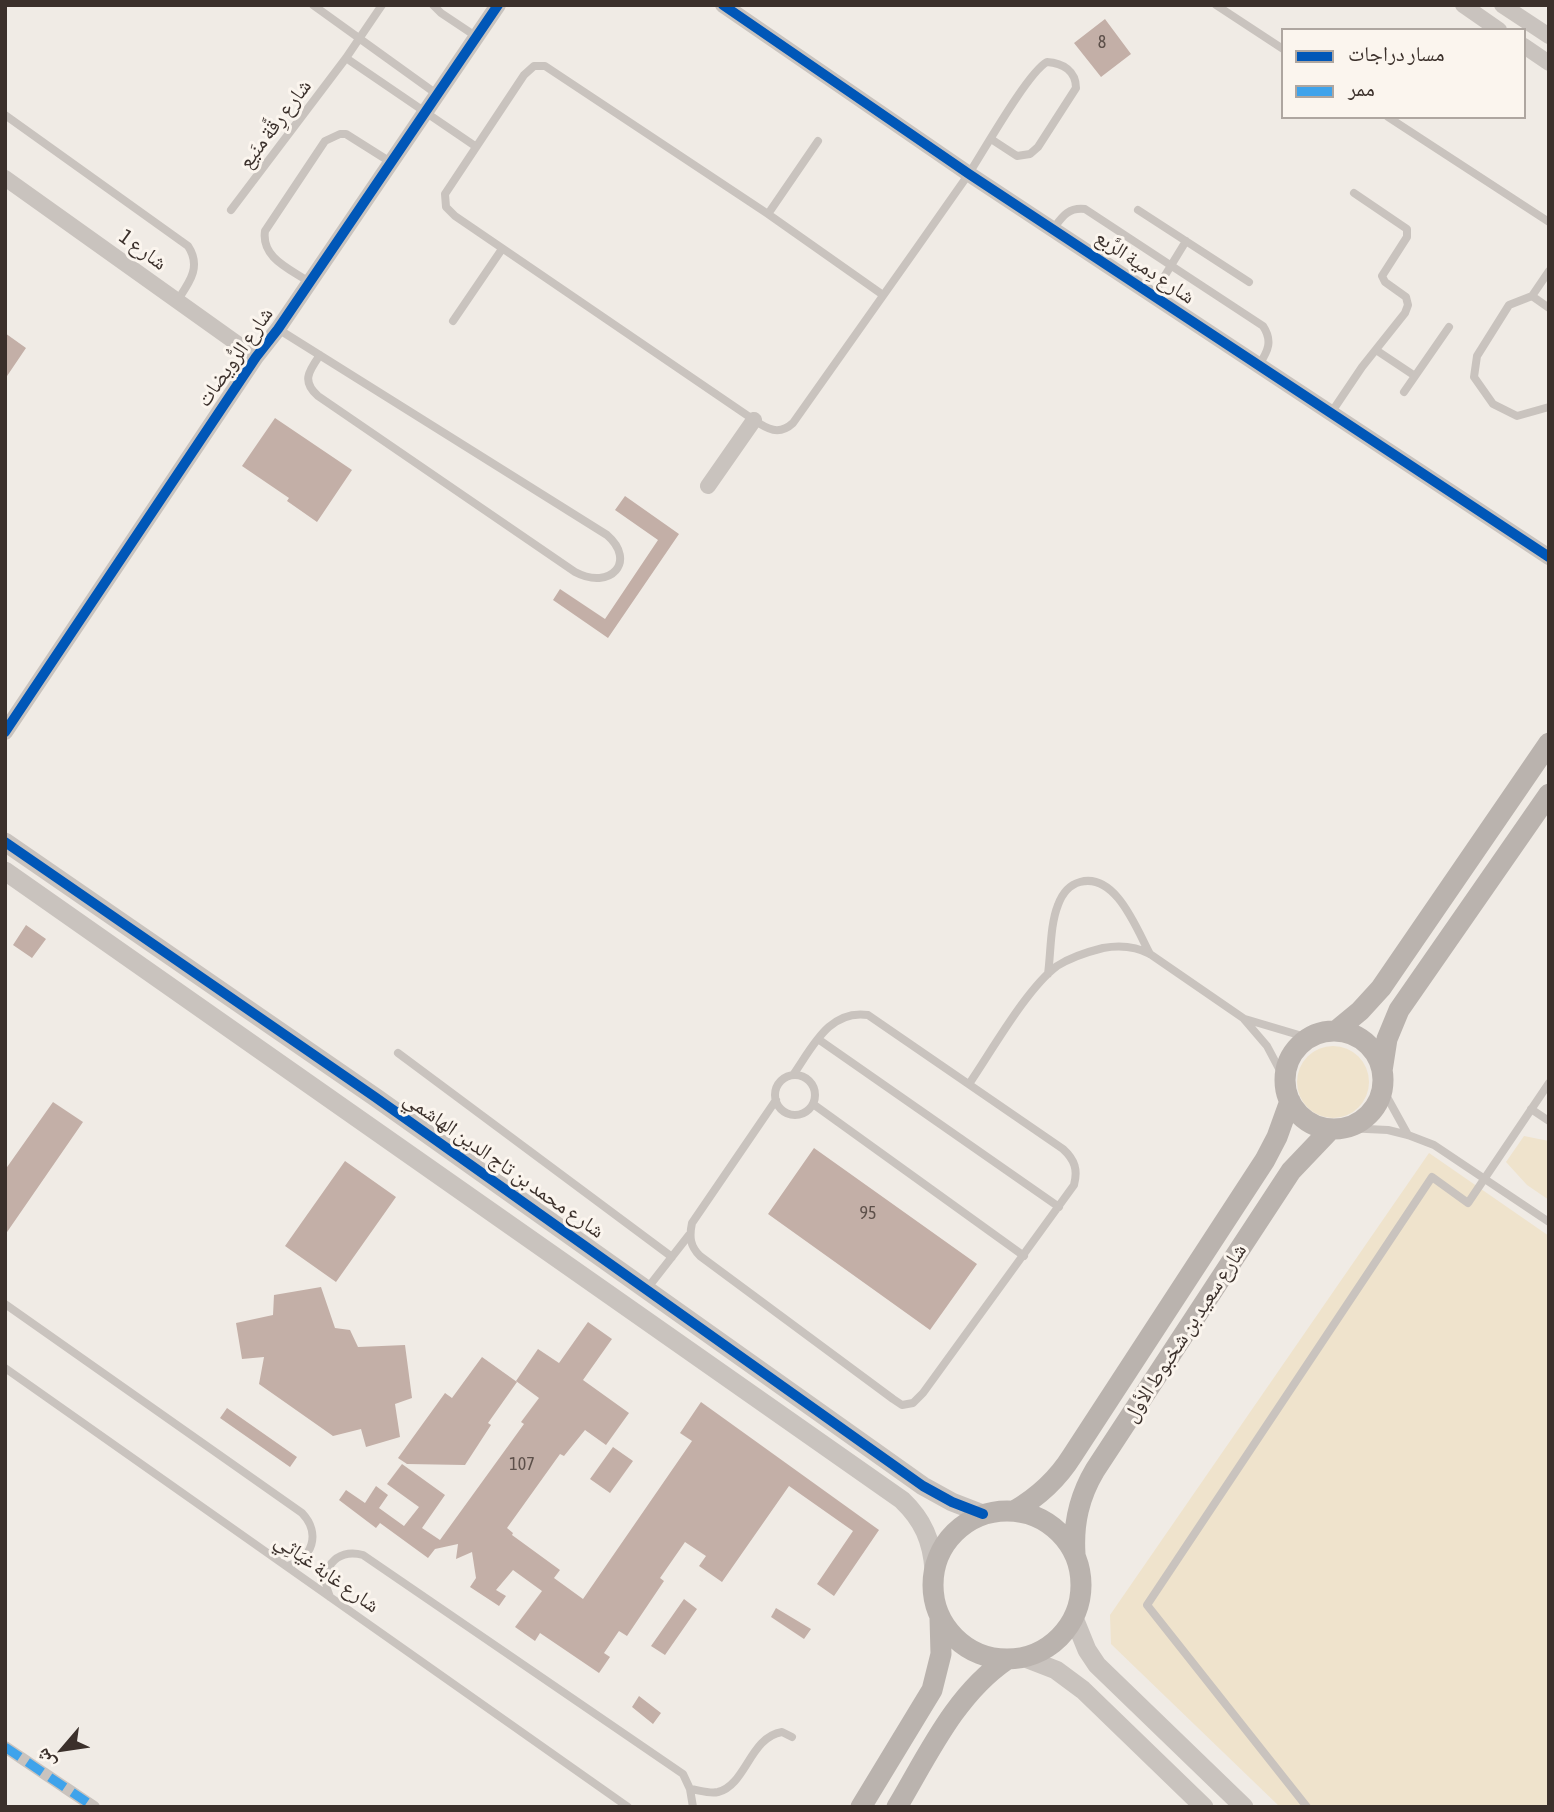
<!DOCTYPE html>
<html>
<head>
<meta charset="utf-8">
<style>
	body { margin:0 }
	#map { position:relative; width:1554px; height:1812px; overflow:hidden; background:#f0ebe5; font-family:"Asap Condensed","Noto Naskh Arabic",sans-serif }
	canvas { display:block }
	.frame { position:absolute; inset:0; border:7px solid #3b302b; pointer-events:none }
	.legend { position:absolute; left:1281px; top:28px; width:245px; height:91px; box-sizing:border-box; background:#fbf5ee; border:2px solid #aea6a0; margin:0; padding:9px 12px; list-style:none; font-size:21px; color:#3b302b }
	.legend li { display:flex; align-items:center; gap:14px; height:35px }
	.legend b { width:35px; border:2px solid #aea6a0 }
	.north { position:absolute; left:28px; top:1714px; width:70px; height:70px; -webkit-text-stroke:5px #fbf5ee; paint-order:stroke; rotate:241deg; font-size:19px; font-weight:700; line-height:28px; text-align:center; color:#3b302b }
	.north::after { content:''; display:block; margin:auto; width:24px; height:32px; background:#3b302b; clip-path:polygon(50% 0,100% 100%,50% 72%,0 100%) }
</style>
</head>
<body>
<div id="map">
<canvas width="1554" height="1812"></canvas>
<div class="frame"></div>
<ul class="legend">
<li><b style="height:9px;background:#0057b8"></b>مسار دراجات</li>
<li><b style="height:9px;background:#3fa3eb"></b>ممر</li>
</ul>
<div class="north">ش</div>
</div>
<script>
const ctx = document.querySelector('canvas').getContext('2d');
ctx.lineJoin = 'round';
function fillPath(path, color) {
  ctx.fillStyle = color;
  ctx.fill(path, 'evenodd');
}
function strokePath(path, color, width, dash) {
  ctx.strokeStyle = color;
  ctx.lineWidth = width;
  ctx.lineCap = dash ? 'butt' : 'round';
  ctx.setLineDash(dash || []);
  ctx.stroke(path);
}
function write(font, color, halo, rows, align = 'center') {
  ctx.font = font + ' "Asap Condensed","Noto Naskh Arabic",sans-serif';
  ctx.lineWidth = 6;
  ctx.setLineDash([]);
  ctx.textBaseline = 'middle';
  ctx.strokeStyle = halo;
  ctx.fillStyle = color;
  for (const [text, x, y, turn = 0] of rows) {
    ctx.save();
    ctx.translate(x, y);
    ctx.rotate((+turn || 0) * Math.PI / 180);
    ctx.textAlign = isNaN(turn) ? turn : align;
    if (halo) ctx.strokeText(text, 0, 0);
    ctx.fillText(text, 0, 0);
    ctx.restore();
  }
}
const sand = new Path2D(`
	M1297 1082a36 36 0 1 1 72 0a36 36 0 1 1-72 0Z
	M1524,1136L1549,1141V1200L1527,1185L1506,1162Z
	M1429,1153L1549,1236V1807H1280L1111,1644L1110,1615Z`);
const building = new Path2D(`
	M1105,19L1131,54L1101,77L1074,43Z
	M5,333L26,348L5,379Z
	M275,418L352,470L317,522L287,501L289,498L242,466Z
	M625,496L679,534L608,638L553,600L560,589L605,619L658,540L615,510Z
	M26,925L46,939L32,958L13,945Z
	M53,1102L83,1122L5,1235V1170Z
	M814,1148L977,1264L930,1330L768,1214Z
	M345,1161L396,1197L336,1282L285,1246Z
	M321,1287L335,1328L350,1330L358,1347L405,1345L412,1398L395,1404L400,1437L366,1447L361,1429L333,1436L259,1384L264,1357L242,1359L236,1323L273,1315L274,1295Z
	M588,1322L612,1339L583,1380L629,1413L606,1445L585,1430L564,1456L560,1454L507,1528L513,1533L512,1535L560,1570L554,1578L583,1599L692,1441L680,1433L701,1402L879,1530L834,1596L817,1584L853,1531L789,1486L722,1582L699,1566L706,1556L685,1542L660,1578L664,1581L627,1636L619,1631L604,1653L610,1657L599,1673L540,1633L535,1641L515,1627L542,1591L513,1570L496,1590L506,1596L499,1606L470,1587L476,1578L472,1552L456,1559L458,1544L435,1549L428,1558L380,1523L376,1528L339,1500L346,1490L365,1503L376,1486L388,1495L379,1508L404,1526L419,1507L387,1484L402,1464L445,1495L422,1528L440,1540L524,1424L521,1422L539,1398L516,1381L538,1349L559,1363Z
	M482,1357L517,1382L488,1423L491,1425L465,1465L407,1464L398,1458L445,1393L452,1398Z
	M227,1408L297,1457L290,1467L220,1418Z
	M613,1447L633,1461L610,1493L590,1479Z
	M684,1599L697,1609L665,1655L651,1646Z
	M776,1608L811,1629L804,1639L771,1617Z
	M639,1696L661,1713L653,1724L632,1707Z`);
const service = new Path2D(`
	M313,5L438,95
	M433,5L441,13L477,37
	M1216,5L1283,49
	M346,58L475,146
	M5,115L188,246C202,267 189,283 177,301
	M1388,117L1549,222
	M231,210L346,58L382,5
	M1138,210L1249,282
	M768,214L818,141
	M1053,229C1062,217 1068,207 1085,209L1263,326C1273,341 1268,351 1259,365
	M1549,271L1532,296L1509,305L1477,356L1474,377L1493,404L1517,416L1549,407
	M309,282C290,269 261,258 265,231L325,141L340,134H346L392,163
	M883,295L768,214L545,66H534L524,75L445,194L446,207L455,216L754,420C767,429 779,436 793,423C851,341 910,258 968,175C983,152 1028,72 1047,62C1063,63 1076,71 1076,88L1038,147L1030,154L1017,156L991,139
	M1153,295L1186,241
	M1532,296L1549,308
	M453,321L502,249
	M278,329L607,535C637,561 611,591 575,572L318,396C301,381 309,371 320,355
	M1376,350L1415,376
	M1404,392L1449,327
	M1331,413L1362,367L1405,313L1408,305L1406,297L1385,282L1382,276L1407,237V229L1354,193
	M1048,974C1051,952 1050,925 1058,905C1062,894 1069,885 1080,882C1116,872 1137,930 1150,954
	M1245,1019L1309,1038
	M818,1039L1059,1207
	M398,1053L672,1257
	M775 1095a20 20 0 1 1 40 0a20 20 0 1 1-40 0Z
	M969,1084C991,1052 1027,988 1057,966C1071,957 1087,952 1103,948C1120,945 1135,946 1150,954L1243,1018L1267,1046L1285,1080
	M1382,1088L1408,1135
	M776,1100L692,1223C689,1237 690,1246 700,1256L893,1399L902,1405L913,1403L923,1393L1074,1185C1078,1170 1075,1160 1063,1149L868,1015C829,1009 812,1048 793,1075
	M813,1104L1024,1256
	M1531,1109L1549,1121
	M1346,1128L1388,1130L1408,1135L1434,1145L1549,1222
	M646,1290L689,1235
	M5,1304L302,1513C321,1533 313,1559 287,1566
	M5,1368L628,1807
	M330,1597C318,1571 335,1547 363,1555L683,1774L690,1789L693,1807
	M690,1789C699,1790 709,1794 718,1792C746,1785 750,1737 782,1732L792,1737
	M1307,1807L1147,1605L1432,1177L1468,1203L1549,1083`);
const pedestrian = new Path2D(`
	M5,1747L94,1807`);
const minor = new Path2D(`
	M723,5L969,174L1549,557
	M1463,5L1499,30
	M1502,5L1549,36
	M1524,46L1549,63
	M5,178L256,357
	M708,486L754,420
	M5,732L256,357L278,329L498,5`);
const tertiary = new Path2D(`
	M5,842L375,1097L923,1486L952,1502L983,1514
	M5,871L902,1500C923,1520 932,1541 934,1570
	M1074,1618L1087,1650L1097,1665L1244,1807
	M1025,1658L1056,1670L1083,1690L1204,1807`);
const secondary = new Path2D(`
	M1337,1030L1360,1011L1381,988L1549,743
	M1285 1080a49 49 0 1 1 98 0a49 49 0 1 1-98 0Z
	M1382,1071L1387,1039L1399,1010L1549,794
	M933 1585a74 74 0 1 1 148 0a74 74 0 1 1-148 0Z
	M1014,1511C1038,1497 1057,1480 1072,1456L1265,1160L1277,1137L1290,1101
	M1075,1554C1073,1523 1079,1497 1095,1470L1291,1171L1331,1129
	M861,1807L932,1690L941,1654L940,1618
	M897,1807C928,1755 955,1695 1006,1660`);
const quiet = new Path2D(`
	M5,1747L94,1807`);
const cycleway = new Path2D(`
	M723,5L969,174L1549,557
	M5,732L256,357L278,329L498,5
	M5,842L375,1097L923,1486L952,1502L983,1514`);
const numberNames = [
	["8",1102,42],
	["95",868,1213],
	["107",522,1464]
];
const streetNames = [
	["شارع رِقَّة منَيع",275,124,-53],
	["شارع 1",143,250,36],
	["شارع دِمية الرَّبع",1145,267,34],
	["شارع الرُّويضات",235,357,-55],
	["شارع محمد بن تاج الدين الهاشمي",504,1165,35],
	["شارع سعيد بن شخبوط الأول",1185,1333,-57],
	["شارع غابة غيَاثِي",327,1573,35]
];
fillPath(sand, '#efe3cc');
fillPath(building, '#c3afa7');
strokePath(service, '#c9c3be', 8);
strokePath(pedestrian, '#c9c3be', 12);
strokePath(minor, '#c9c3be', 16);
strokePath(tertiary, '#c9c3be', 19);
strokePath(secondary, '#bab3ae', 21);
strokePath(quiet, '#3fa3eb', 9, [18, 9]);
strokePath(cycleway, '#0057b8', 10);
write('18px', '#5d504a', null, numberNames);
write('21px', '#3b302b', '#fbf5ee', streetNames);
</script>
</body>
</html>
